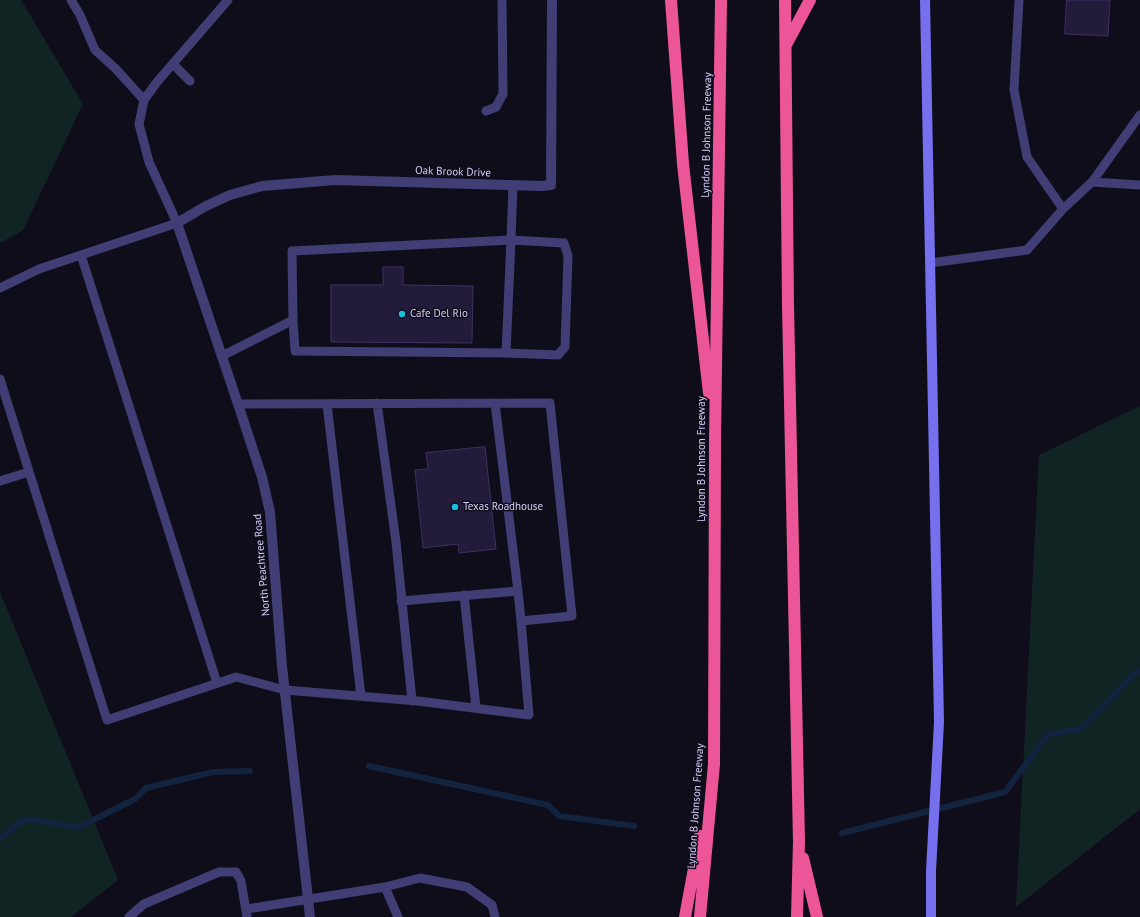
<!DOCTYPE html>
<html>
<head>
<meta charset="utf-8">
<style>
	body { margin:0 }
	canvas { display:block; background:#100d1b }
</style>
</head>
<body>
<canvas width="1140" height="917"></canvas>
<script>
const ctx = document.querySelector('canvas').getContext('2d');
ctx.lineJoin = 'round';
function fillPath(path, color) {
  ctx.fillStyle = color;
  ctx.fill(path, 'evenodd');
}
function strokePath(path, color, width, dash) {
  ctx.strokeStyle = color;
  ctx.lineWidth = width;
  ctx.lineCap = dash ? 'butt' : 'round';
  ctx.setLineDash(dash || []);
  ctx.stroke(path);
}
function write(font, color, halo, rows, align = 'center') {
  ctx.font = font + ' "PT Sans",sans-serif';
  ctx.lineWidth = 3;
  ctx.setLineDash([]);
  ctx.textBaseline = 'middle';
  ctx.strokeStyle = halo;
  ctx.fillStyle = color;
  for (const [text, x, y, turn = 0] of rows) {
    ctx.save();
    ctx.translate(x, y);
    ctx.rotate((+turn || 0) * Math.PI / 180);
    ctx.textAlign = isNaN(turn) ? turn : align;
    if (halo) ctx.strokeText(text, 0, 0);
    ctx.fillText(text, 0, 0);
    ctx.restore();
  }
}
const green = new Path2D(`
	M0,0H21L83,104L23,230L0,243Z
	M1140,406V809L1016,907L1039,455Z
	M0,592L118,880L71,917H0Z`);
const stream = new Path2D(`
	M369,766L548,805L559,816L634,826
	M842,833L1005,792L1048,734L1081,729L1103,707L1133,674L1140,671
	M0,838L25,819L79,827L135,799L146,788L213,772L250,771`);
const building = new Path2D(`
	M1067,0H1110L1108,36L1065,34Z
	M383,267H403V285L473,286L472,343L331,342V285H383Z
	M485,447L496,549L459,553L458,544L423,548L415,470L428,469L426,453Z`);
const service = new Path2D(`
	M71,0L80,15L95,50L116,69L144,100
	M1019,0L1014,90L1027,157L1063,209
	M173,64L190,81
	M486,111L496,107L503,94L502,0
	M1092,182L1140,115
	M81,255L217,683
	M930,263L1027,250L1063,209L1092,182L1140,185
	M0,288L39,269L177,223L149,162L139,124L144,100L157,82L228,0
	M293,320L295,351L506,353L511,240L564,243L568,256L565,347L558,355L506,353
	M222,356L293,320L292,251L511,240L513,185
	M0,379L107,720L236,677L285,690L418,701L529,715L521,621L572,616L550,403L238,404
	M377,403L396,542L412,701
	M495,403L518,591
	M327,404L361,696
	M0,481L29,472
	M464,595L476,708
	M401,601L518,591L521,621
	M385,887L420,878L467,887L492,905L495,917
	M247,909L385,887L398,917
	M129,917L144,904L219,872H236L241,881L247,917`);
const tertiary = new Path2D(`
	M310,917L282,666L270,512L262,477L238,404L177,223L206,206L230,195L262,186L335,180L542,186L551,185L552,0`);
const secondary = new Path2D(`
	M925,0L939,722L931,871V917`);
const motorway = new Path2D(`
	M671,0L683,164L709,393
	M785,0L788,305L799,842L797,917
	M786,45L810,0
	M803,858L817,917
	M685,917L700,836
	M700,917L714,764L715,441L721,0`);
const markers = [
	[402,314,4,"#19c0d9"],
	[455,507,4,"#19c0d9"]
];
const streetNames = [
	["Lyndon B Johnson Freeway",707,135,-89],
	["Oak Brook Drive",453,172,2],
	["Lyndon B Johnson Freeway",702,459,-90],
	["North Peachtree Road",262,565,-95],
	["Lyndon B Johnson Freeway",696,806,-86]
];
const poiNames = [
	["Cafe Del Rio",410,314],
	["Texas Roadhouse",463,507]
];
fillPath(green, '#112424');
strokePath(stream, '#12233f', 6);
fillPath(building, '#231b3a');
strokePath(building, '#3c3063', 1);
strokePath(service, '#413d75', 9);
strokePath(tertiary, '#413d75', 10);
strokePath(secondary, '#766fee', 10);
strokePath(motorway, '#ec5698', 12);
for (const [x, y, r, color] of markers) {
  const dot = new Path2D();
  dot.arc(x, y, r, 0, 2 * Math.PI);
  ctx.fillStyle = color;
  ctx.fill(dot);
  strokePath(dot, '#100d1b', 1.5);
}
write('11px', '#d4cdf9', '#100d1b', streetNames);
write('11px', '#d4cdf9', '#100d1b', poiNames, 'left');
</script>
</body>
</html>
